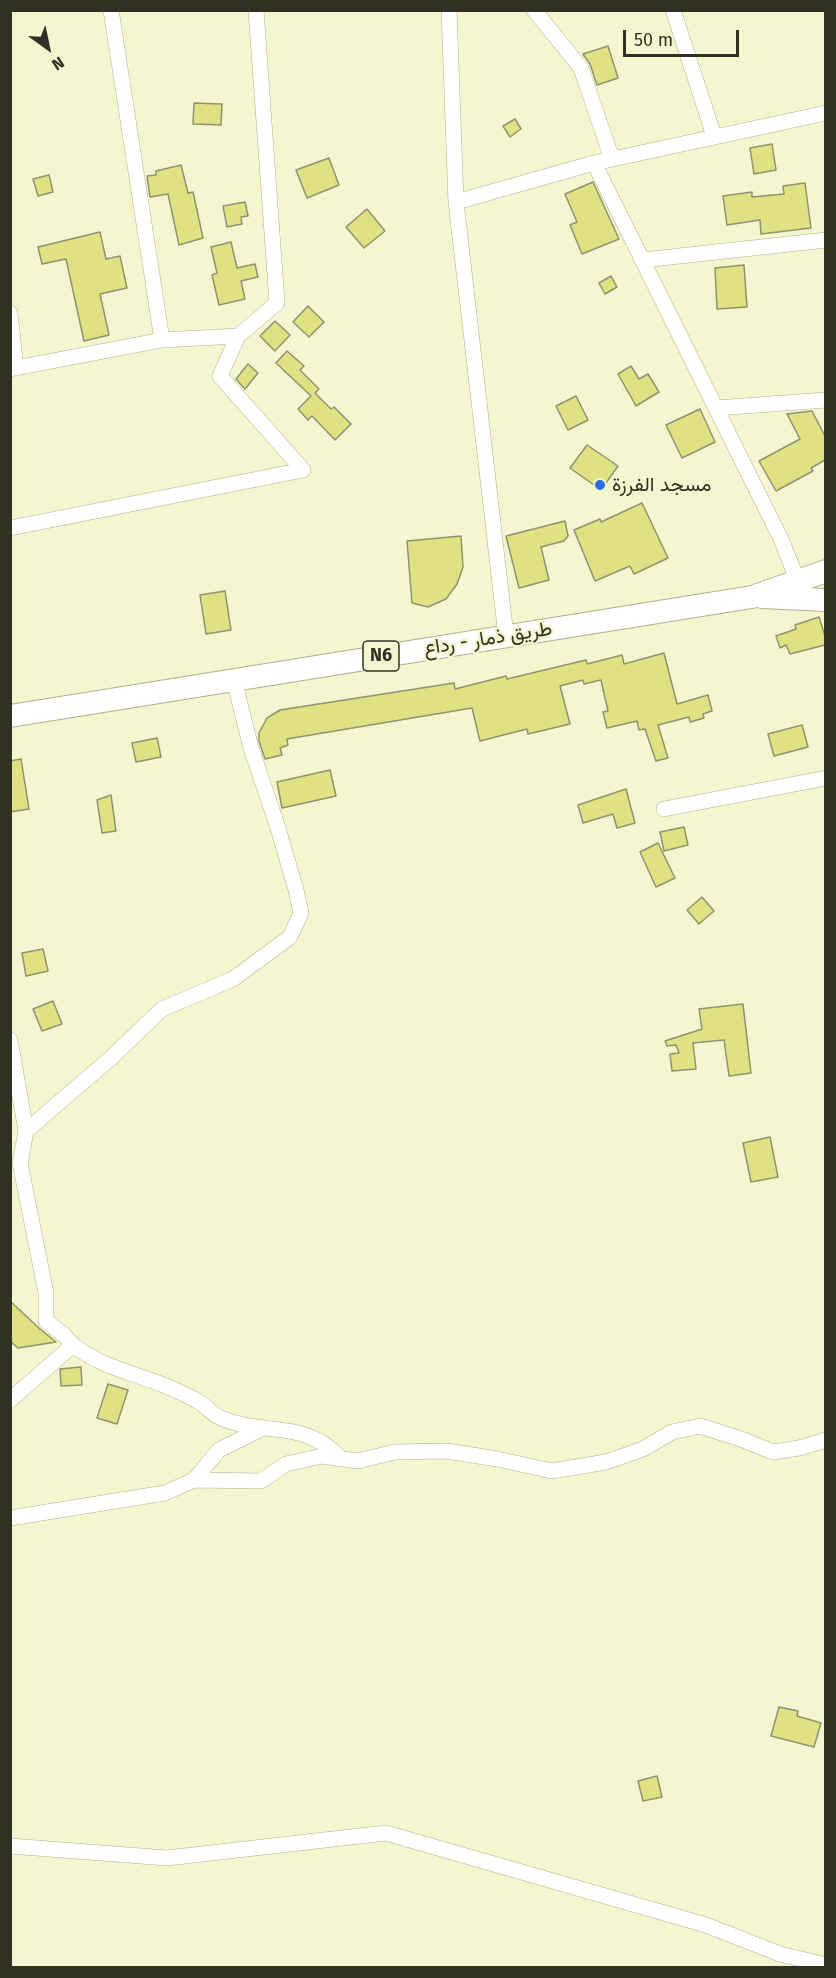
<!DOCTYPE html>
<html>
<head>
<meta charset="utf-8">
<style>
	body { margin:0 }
	#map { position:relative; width:836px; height:1978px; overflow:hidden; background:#f4f6d0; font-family:"Fira Sans",sans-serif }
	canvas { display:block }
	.frame { position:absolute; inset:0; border:12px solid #303122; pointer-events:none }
	.north { position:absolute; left:18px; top:18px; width:60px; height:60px; -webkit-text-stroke:4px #f4f6d0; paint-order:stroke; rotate:147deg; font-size:16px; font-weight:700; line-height:24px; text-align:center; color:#303122 }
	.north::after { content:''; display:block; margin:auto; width:21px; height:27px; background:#303122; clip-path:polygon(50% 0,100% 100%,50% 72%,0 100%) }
	.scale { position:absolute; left:623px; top:30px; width:116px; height:27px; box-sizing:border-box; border:3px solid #303122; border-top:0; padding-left:8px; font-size:18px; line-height:21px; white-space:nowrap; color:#303122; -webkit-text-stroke:4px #f4f6d0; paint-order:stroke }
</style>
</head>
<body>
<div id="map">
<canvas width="836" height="1978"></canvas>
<div class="frame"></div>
<div class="north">N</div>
<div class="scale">50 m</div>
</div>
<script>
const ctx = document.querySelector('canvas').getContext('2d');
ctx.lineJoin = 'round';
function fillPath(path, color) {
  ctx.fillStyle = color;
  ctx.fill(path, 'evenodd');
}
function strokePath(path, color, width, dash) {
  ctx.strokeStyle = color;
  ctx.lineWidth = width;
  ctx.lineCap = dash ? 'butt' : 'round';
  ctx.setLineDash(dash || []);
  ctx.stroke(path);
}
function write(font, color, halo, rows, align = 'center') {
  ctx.font = font + ' "Fira Sans",Vazirmatn,sans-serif';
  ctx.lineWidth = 4.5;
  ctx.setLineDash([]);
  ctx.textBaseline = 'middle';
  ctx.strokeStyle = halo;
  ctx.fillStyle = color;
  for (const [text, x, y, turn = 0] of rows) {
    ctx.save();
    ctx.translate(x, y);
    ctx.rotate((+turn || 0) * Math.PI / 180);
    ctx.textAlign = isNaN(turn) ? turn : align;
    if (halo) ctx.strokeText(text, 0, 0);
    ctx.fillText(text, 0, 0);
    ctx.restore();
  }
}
const building = new Path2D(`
	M608,46L618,78L597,85L590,64L583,54Z
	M194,103L222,104L221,125L193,124Z
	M515,119L521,129L510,137L503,126Z
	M772,144L776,170L754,174L750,148Z
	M329,158L339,185L307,198L296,170Z
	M181,165L188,193L193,192L203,238L179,245L168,194L150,197L147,176L156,175V171Z
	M49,175L53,192L38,196L33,179Z
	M593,182L619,239L582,254L570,225L577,222L565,194Z
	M805,183L811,228L761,234L760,220L727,225L723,196L752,192V197L784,194L783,186Z
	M245,202L248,216L241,217L242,224L227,227L223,206Z
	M367,209L385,231L364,248L346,227Z
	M100,232L106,259L120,256L127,288L100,294L109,335L84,341L66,259L42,264L38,247Z
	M231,242L237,268L255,264L258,277L241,281L245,299L219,305L212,275L217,273L211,247Z
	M744,265L747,307L717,309L715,268Z
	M611,276L617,287L605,294L599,283Z
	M308,306L324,322L309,337L293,322Z
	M275,321L290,335L275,351L260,336Z
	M287,351L304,366L300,370L319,389L315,393L331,409L334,407L351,424L335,440L312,416L308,420L298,409L311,396L276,363Z
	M248,364L258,373L245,389L236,379Z
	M631,366L639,379L648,374L659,392L636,406L618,374Z
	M576,396L588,420L568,430L556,406Z
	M700,409L715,442L682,458L666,425Z
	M812,411L825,436V460L811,468L813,471L776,491L759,461L800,439L787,414Z
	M587,445L618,466L601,490L570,468Z
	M642,503L668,558L634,574L630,566L595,581L574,530L600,519L601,522Z
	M565,521L568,536L564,541L541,547L549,580L519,588L506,536Z
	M461,536L463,567L457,584L446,599L428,607L412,603L407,541Z
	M225,591L231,630L206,634L200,595Z
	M819,617L825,636V645L790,654L786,645L780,648L776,636L796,629L795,625Z
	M664,653L677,704L708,695L712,711L703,714L704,718L690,722L689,717L658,725L668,758L656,761L645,729L639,730L637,721L607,728L603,712L608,711L601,680L584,684L583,680L560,686L570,724L528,734L527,729L480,741L472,708L287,739L288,745L280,748L282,755L265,759L259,741V733L267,718L280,710L454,683L455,689L506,676L507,679L586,660L587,664L622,655L624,664Z
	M802,725L808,747L774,756L768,734Z
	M157,738L161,757L136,762L132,743Z
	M21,759L29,809L10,812V761Z
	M330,770L336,796L282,808L277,782Z
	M626,789L635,823L617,828L613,814L583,823L578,805Z
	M111,795L116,831L102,833L97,800Z
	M684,827L688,845L664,851L660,832Z
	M658,843L675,878L656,887L640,852Z
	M702,897L714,911L699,924L687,910Z
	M43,949L48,971L26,976L22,953Z
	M53,1001L62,1024L42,1031L33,1009Z
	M743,1004L751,1073L729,1076L724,1040L693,1043L696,1069L672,1071L670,1054L679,1053L676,1045L667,1046L665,1041L702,1029L699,1009Z
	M770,1137L778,1177L751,1182L743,1143Z
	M10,1301L40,1329L56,1342L18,1348L10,1341Z
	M81,1367L82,1385L61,1386L60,1369Z
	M108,1384L128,1390L117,1424L97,1418Z
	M779,1707L798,1711L797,1716L821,1723L814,1747L771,1736Z
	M657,1776L662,1797L643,1801L638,1781Z`);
const minor = new Path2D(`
	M111,10L162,340
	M449,10L456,202L506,636
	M534,10L581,68L612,159
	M673,10L714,136
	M456,202L594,163
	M643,260L826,240
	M10,313L16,368
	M238,336L220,376L303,470
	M10,369L162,340L238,336L277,303L256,10
	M716,408L826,400
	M10,528L303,470
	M801,589L781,539L594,163L826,113
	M664,809L826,778
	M10,1040L26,1131
	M73,1345C101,1367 134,1373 166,1386C177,1391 189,1396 199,1402C207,1407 213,1415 221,1418C264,1437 305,1418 341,1459
	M10,1400L73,1345L64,1335L46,1321V1293L20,1163L26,1131L112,1057L162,1009L233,979L290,937L301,913L296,890L278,828L251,748L234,680
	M194,1480L219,1450L263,1428
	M10,1518L165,1493L194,1480L261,1481L286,1464L322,1456L358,1461L395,1452L447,1451L497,1459L552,1471L606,1462L643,1449L672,1432L700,1426L741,1439L773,1452L799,1448L826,1440
	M10,1846L167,1858L386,1833L706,1925L780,1954L826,1965`);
const primary = new Path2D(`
	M762,597L826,600
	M10,716L752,597L826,571`);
const markers = [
	[600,485,6,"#2970dc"]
];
const shields = [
	[381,656,36]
];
const shieldNames = [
	["N6",381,656]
];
const poiNames = [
	["مسجد الفرزة",612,485]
];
const streetNames = [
	["طريق ذمار - رداع",488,639,-9]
];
fillPath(building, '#e0e182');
strokePath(building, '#919270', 1.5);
strokePath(minor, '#b0b18d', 16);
strokePath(primary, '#b0b18d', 24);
strokePath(minor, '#fff', 15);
strokePath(primary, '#fff', 22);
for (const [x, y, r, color] of markers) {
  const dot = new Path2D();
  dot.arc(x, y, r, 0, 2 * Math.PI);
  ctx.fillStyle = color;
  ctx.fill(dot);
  strokePath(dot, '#f4f6d0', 2);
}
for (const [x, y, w] of shields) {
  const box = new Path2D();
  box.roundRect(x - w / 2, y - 15, w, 30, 4.5);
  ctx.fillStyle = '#f4f6d0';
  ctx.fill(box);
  strokePath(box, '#303122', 1.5);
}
write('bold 18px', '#303122', null, shieldNames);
write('20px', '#303122', '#f4f6d0', poiNames, 'left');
write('20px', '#303122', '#f4f6d0', streetNames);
</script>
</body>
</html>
